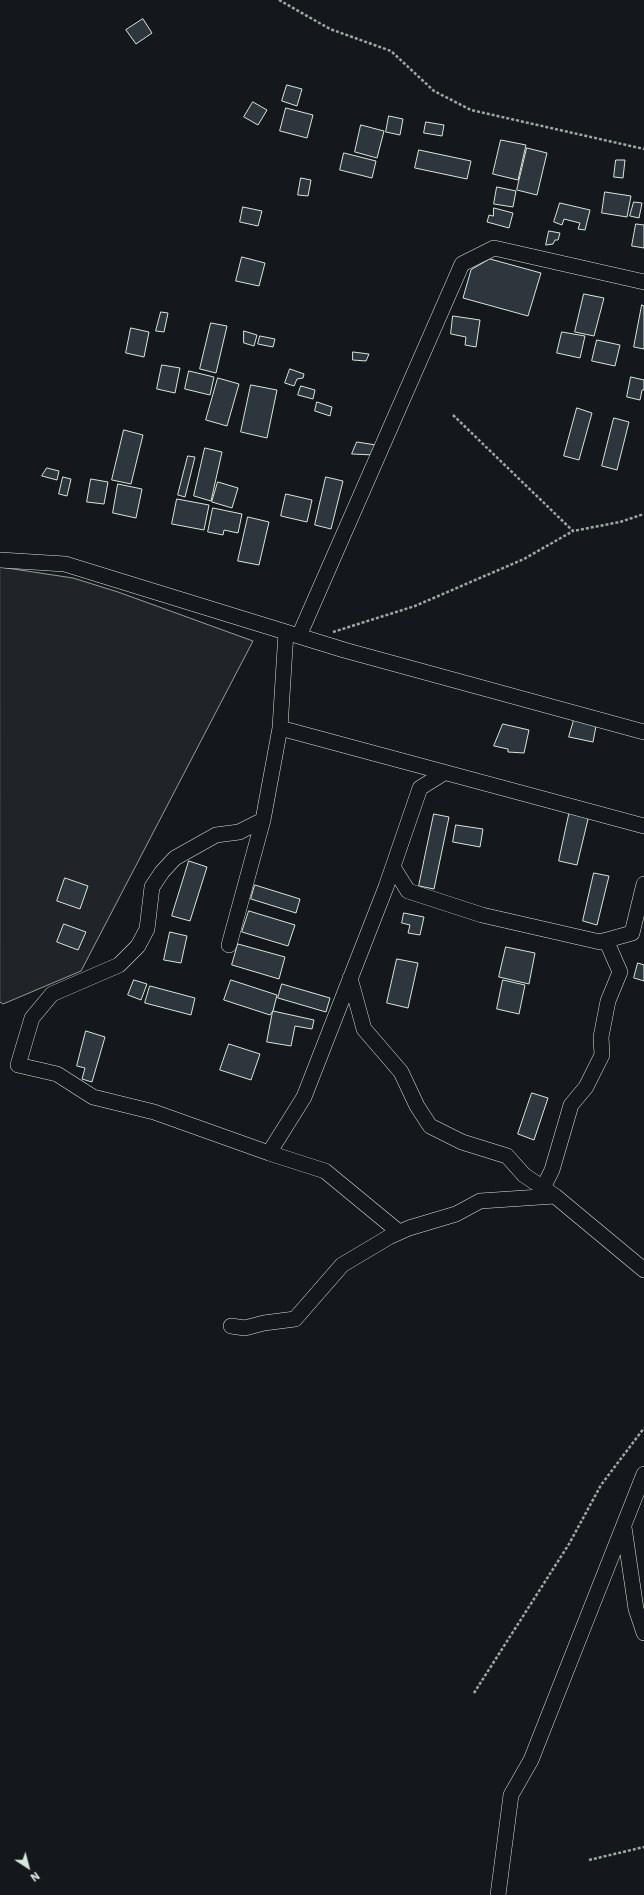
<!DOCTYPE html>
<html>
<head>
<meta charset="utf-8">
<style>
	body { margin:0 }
	#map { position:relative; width:644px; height:1895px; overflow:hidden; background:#14181c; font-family:"IBM Plex Sans",sans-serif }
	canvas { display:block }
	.north { position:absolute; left:8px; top:1847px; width:40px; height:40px; -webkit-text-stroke:3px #14181c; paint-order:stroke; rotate:144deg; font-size:11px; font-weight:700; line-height:16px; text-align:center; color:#d8e6dc }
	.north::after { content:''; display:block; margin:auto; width:14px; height:18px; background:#d8e6dc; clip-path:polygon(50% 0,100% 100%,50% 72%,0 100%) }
</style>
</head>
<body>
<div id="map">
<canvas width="644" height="1895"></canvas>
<div class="north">N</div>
</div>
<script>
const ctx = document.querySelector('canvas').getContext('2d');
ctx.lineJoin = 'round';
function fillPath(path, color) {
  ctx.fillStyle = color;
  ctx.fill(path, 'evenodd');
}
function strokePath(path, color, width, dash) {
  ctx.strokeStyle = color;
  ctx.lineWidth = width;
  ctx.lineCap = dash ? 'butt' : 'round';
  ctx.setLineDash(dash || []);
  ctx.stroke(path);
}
const green = new Path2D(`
	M0,567L73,578L118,592L253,641L81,971L3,1004L0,1002Z`);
const building = new Path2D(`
	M143,19L152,33L136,44L126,30Z
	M287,85L302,89L297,106L282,101Z
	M253,102L267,110L258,125L244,117Z
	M286,108L313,115L307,138L280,131Z
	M389,116L403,119L400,135L386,132Z
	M426,122L444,125L442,136L424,133Z
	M361,125L384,131L377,158L355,152Z
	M501,140L526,145L518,180L493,174Z
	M527,148L547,153L537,195L517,190Z
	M419,150L471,161L467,179L415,168Z
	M344,153L376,161L372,178L340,170Z
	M616,160H625L623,178L614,177Z
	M301,178L311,180L308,196L298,195Z
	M497,187L516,191L513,207L494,204Z
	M605,192L631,196L627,217L602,213Z
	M634,202L642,203L639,218L630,216Z
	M560,203L590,210L585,230L578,229L580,223L564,219L562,225L554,222Z
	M243,207L262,211L258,226L240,222Z
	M494,208L513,213L509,228L487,222L489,215L493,216Z
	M636,224L644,225V248L632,246Z
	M549,231L560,233L558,240H555L553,244L546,245Z
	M242,257L265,263L259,286L236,281Z
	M490,259L541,273L528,316L463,298L471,270Z
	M584,294L604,298L594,336L575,332Z
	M642,305L644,306V349L634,347Z
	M161,312L168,313L164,332L156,331Z
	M453,316L480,320L476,347L465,345L466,337L451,334Z
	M211,323L227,326L216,373L200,369Z
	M131,328L149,332L144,357L126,353Z
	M244,331L257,335L254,346L244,343Z
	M562,332L585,336L580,358L557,353Z
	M260,336L275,339L273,347L258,344Z
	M597,340L620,345L615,366L592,361Z
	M353,352L369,354L366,361L353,360Z
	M162,365L180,368L175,393L157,389Z
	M290,369L304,374L303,378L297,379L294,386L285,383Z
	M189,371L214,377L210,395L185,389Z
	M631,377L644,380V390H642L640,400L627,397Z
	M218,378L239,384L227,426L206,420Z
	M251,385L277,390L267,438L241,432Z
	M301,386L315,390L313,399L298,395Z
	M317,402L332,407L330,416L315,411Z
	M577,408L592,413L579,460L564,456Z
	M614,418L629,422L617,470L602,466Z
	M124,430L143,435L131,484L112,480Z
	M357,442L376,445L374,455L352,454Z
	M205,448L222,452L211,501L194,496Z
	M188,456L195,457L185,497L178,495Z
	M47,468L59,471L57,480L42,476Z
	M63,477L71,479L67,496L59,494Z
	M326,477L343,481L331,529L315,525Z
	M91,479L108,482L104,504L87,502Z
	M218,482L238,488L232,508L212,502Z
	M118,484L142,489L136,518L113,513Z
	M286,494L312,500L307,522L281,516Z
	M177,499L209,505L204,530L172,524Z
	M213,508L242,514L238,533L224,530L223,535L208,532Z
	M248,517L269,522L259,565L238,561Z
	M574,720L596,726L593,742L569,737Z
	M503,724L529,730L524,753L508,752V749L494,746Z
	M570,810L589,815L577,865L559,861Z
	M434,814L449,817L434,889L419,886Z
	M456,825L483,829L480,847L453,842Z
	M189,861L207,867L190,921L172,916Z
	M594,873L609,876L597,925L583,921Z
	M65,878L88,886L80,909L57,901Z
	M255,885L300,899L296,913L251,899Z
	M249,911L295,925L288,946L242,932Z
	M404,913L424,917L420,935L408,933L410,925L402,923Z
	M64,924L86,932L78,950L57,942Z
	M170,932L187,936L181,963L164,960Z
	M238,944L285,957L279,979L232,965Z
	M506,947L535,953L529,984L499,977Z
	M397,959L418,963L408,1008L387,1003Z
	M638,963L644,965V981L634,978Z
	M134,980L147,984L141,1000L128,995Z
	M231,980L277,995L273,1011L270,1015L224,1000Z
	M503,980L525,985L519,1014L497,1009Z
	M282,984L330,998L326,1012L278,998Z
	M150,986L195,998L191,1015L145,1003Z
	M273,1011L314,1020L312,1029L295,1026L291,1046L267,1042Z
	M86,1031L105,1037L92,1082L82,1079L85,1068L77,1066Z
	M229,1044L260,1054L251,1080L220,1070Z
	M532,1093L548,1098L534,1140L518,1134Z`);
const path = new Path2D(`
	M279,0L330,29L391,51L434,91L471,110L644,149
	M453,415L573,531L620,522L644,514
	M333,632L415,606L524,559L573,531
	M474,1693L569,1544L601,1485L644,1428
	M589,1860L644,1847`);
const minor = new Path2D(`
	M0,560L65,564L344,650L644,732
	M299,636L462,264L494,248L644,282
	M280,728L644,826
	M263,820L239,832L216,835L175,858L162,872L152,887L147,929L138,946L119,965L52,994L32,1018L18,1065L57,1074L93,1097L154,1112L269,1153L325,1171L399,1232
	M393,867L408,891L482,915L600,942L632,933L644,884
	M229,945L263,820L280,728L286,632
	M350,978L364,1029L401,1072L417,1106L430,1126L462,1142L507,1156L524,1175L555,1196L644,1270
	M269,1153L304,1097L386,887L420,788L444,773
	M543,1188L552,1170L571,1105L586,1087L602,1055L601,1037L608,1001L620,972L606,940
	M231,1326L245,1328L264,1323L295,1319L342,1265L389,1237L409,1228L456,1214L480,1201L555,1196
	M624,1527L636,1609L644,1633
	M498,1895L511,1795L531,1760L644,1474`);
fillPath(green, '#202428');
strokePath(green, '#939e99', 1);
fillPath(building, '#2c363c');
strokePath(building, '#d8e6dc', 1);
strokePath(minor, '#d8e6dc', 16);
strokePath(path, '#9da8a2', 2.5, [3, 2]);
strokePath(minor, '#14181c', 15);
</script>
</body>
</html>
